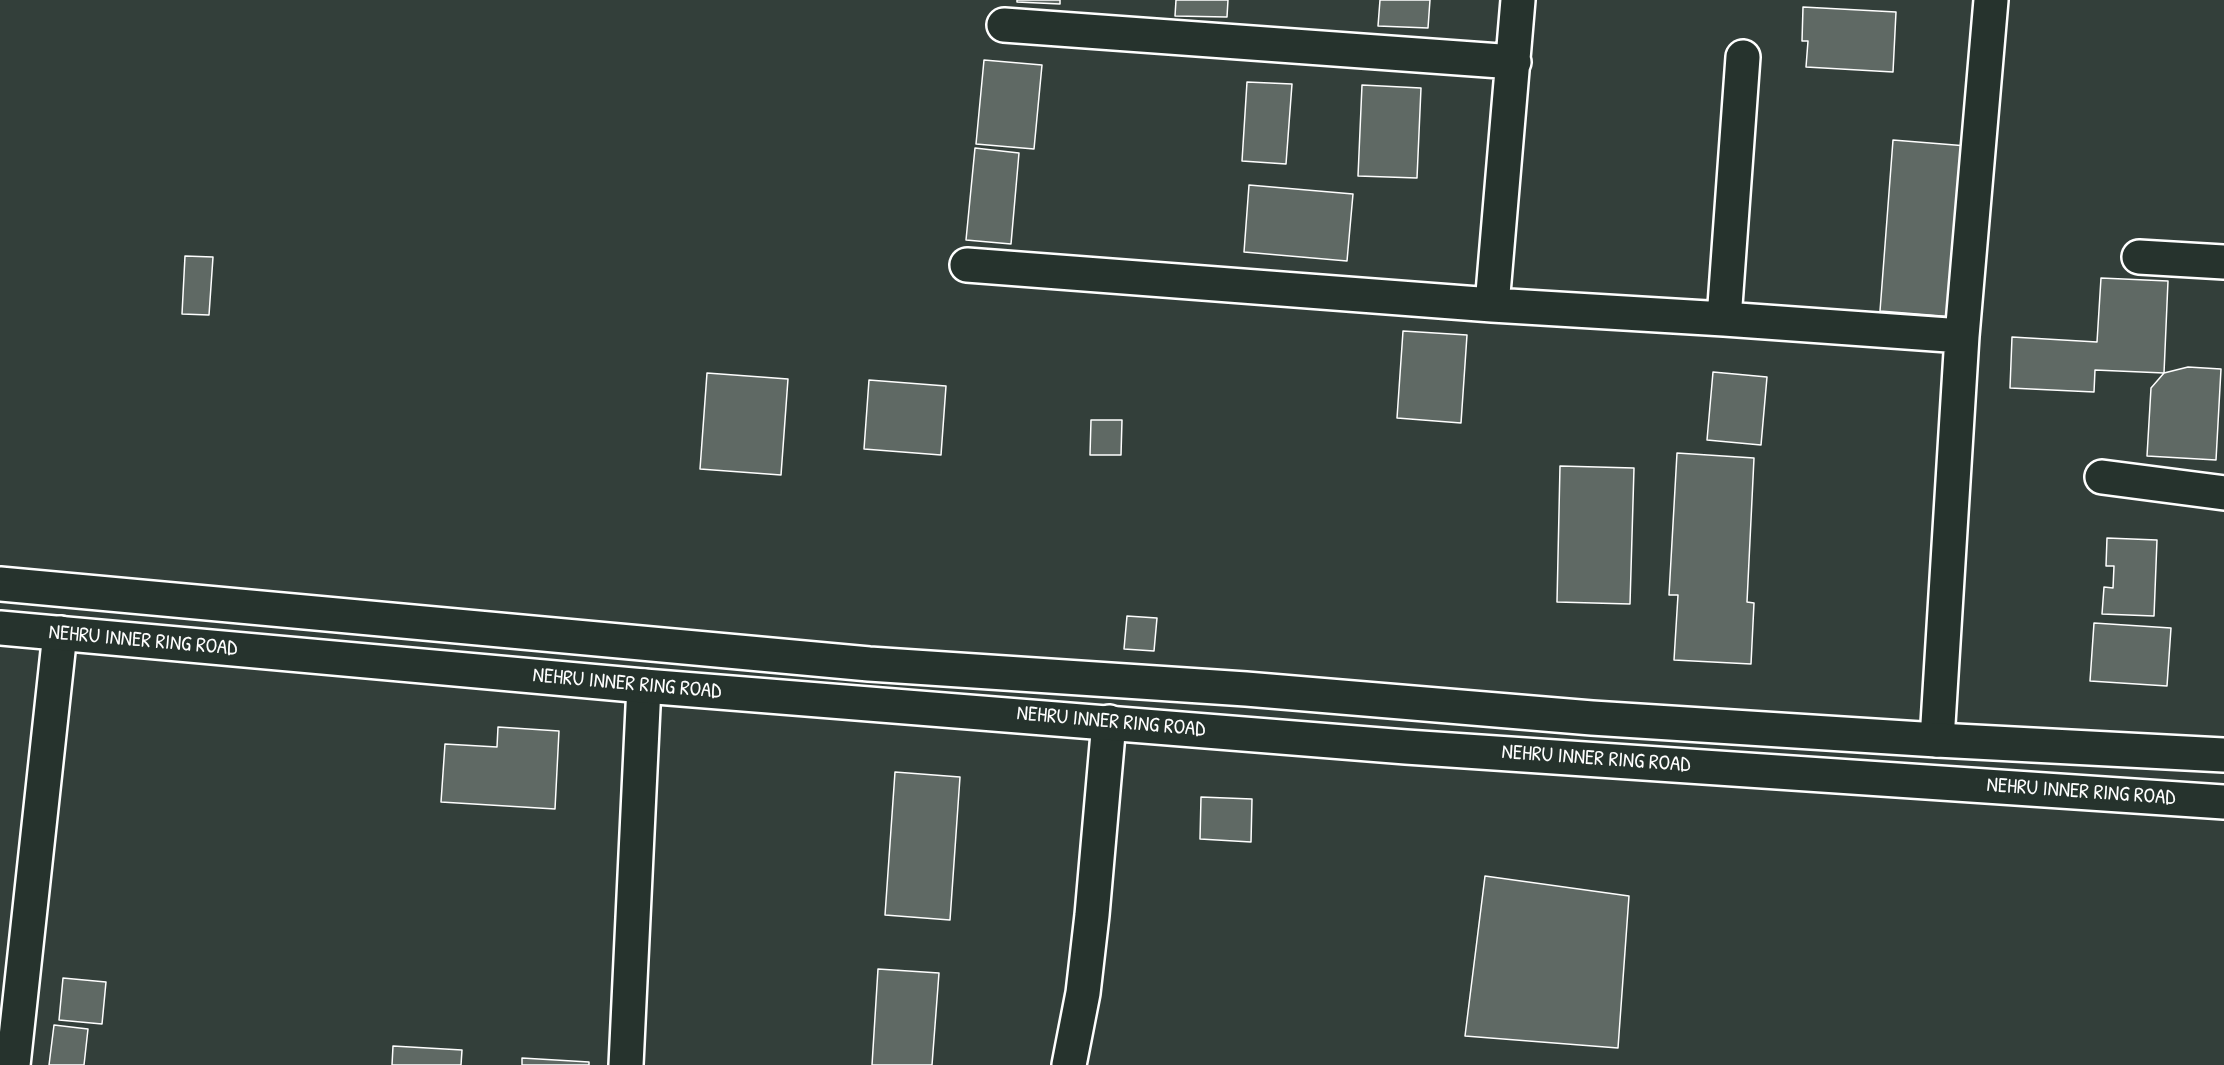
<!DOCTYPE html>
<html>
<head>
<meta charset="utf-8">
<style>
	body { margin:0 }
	canvas { display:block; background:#333f3a }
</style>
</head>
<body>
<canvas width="2224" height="1065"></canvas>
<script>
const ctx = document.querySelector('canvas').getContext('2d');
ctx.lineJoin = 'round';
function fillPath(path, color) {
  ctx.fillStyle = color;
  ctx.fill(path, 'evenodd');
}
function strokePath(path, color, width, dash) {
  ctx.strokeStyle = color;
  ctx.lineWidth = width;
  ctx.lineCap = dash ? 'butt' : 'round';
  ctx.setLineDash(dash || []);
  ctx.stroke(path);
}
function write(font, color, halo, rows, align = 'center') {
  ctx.font = font + ' "Patrick Hand",sans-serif';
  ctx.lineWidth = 5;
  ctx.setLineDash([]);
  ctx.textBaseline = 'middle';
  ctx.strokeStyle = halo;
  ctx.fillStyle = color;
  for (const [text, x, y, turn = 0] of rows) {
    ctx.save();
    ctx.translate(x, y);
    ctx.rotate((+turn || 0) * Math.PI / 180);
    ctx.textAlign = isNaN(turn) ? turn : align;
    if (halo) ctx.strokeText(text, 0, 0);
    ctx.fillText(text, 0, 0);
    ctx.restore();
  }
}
const building = new Path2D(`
	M1017,0H1060V4L1017,2Z
	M1176,0H1228L1227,17L1175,16Z
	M1380,0H1430L1428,28L1378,26Z
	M1803,7L1896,12L1893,72L1806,67L1808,41H1802Z
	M984,60L1042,65L1034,149L976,144Z
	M1247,82L1292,84L1286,164L1242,161Z
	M1362,85L1421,88L1417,178L1358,176Z
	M1893,140L1967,146L1954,317L1880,311Z
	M975,148L1019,153L1011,244L966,240Z
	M1249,185L1353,194L1347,261L1244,252Z
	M185,256L213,257L209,315L182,314Z
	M2101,278L2168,281L2164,373L2095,370L2094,392L2010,388L2012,337L2097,342Z
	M1403,331L1467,335L1461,423L1397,418Z
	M2188,367L2221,369L2216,460L2147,456L2151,388L2164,373Z
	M1713,372L1767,377L1761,445L1707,440Z
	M707,373L788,379L781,475L700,469Z
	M869,380L946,386L941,455L864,449Z
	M1091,420H1122L1121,455H1090Z
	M1677,453L1754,458L1747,602L1754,603L1751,664L1674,660L1678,595H1669Z
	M1560,466L1634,468L1630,604L1557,602Z
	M2107,538L2157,540L2154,616L2102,614L2104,587L2113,588L2114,566H2106Z
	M1127,616L1157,618L1154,651L1124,649Z
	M2094,623L2171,628L2167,686L2090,681Z
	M498,727L559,731L555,809L441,802L445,744L497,747Z
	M895,772L960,777L950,920L885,915Z
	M1201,797L1252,799L1251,842L1200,839Z
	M1485,876L1629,896L1618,1048L1465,1036Z
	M878,969L939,973L932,1065H872Z
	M63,978L106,982L102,1024L59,1020Z
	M54,1025L88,1029L84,1065H49Z
	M393,1046L462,1050L461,1065H392Z
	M522,1058L589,1062V1065H522Z`);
const minor = new Path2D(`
	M1004,25L1514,62
	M2139,257L2224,262
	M967,265L1492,305L1724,319L1962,336
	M1492,305L1518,0
	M1724,319L1743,57
	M2102,477L2224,493
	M1937,740L1962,336L1991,0
	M13,1065L60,633
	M626,1065L644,686
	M1069,1065L1083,993L1092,915L1109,722`);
const major = new Path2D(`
	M0,584L869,664L1246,689L1592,718L1937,740L2224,755
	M0,628L644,686L1406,747L2224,802`);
const streetNames = [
	["NEHRU INNER RING ROAD",143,641,5],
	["NEHRU INNER RING ROAD",627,684,5],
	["NEHRU INNER RING ROAD",1111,722,5],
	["NEHRU INNER RING ROAD",1596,759,4],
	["NEHRU INNER RING ROAD",2081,792,4]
];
fillPath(building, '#5f6964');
strokePath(building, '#fff', 1.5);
strokePath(minor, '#fff', 38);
strokePath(major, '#fff', 38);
strokePath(minor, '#26332d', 33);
strokePath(major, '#26332d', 33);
write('21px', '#fff', '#26332d', streetNames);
</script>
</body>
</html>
